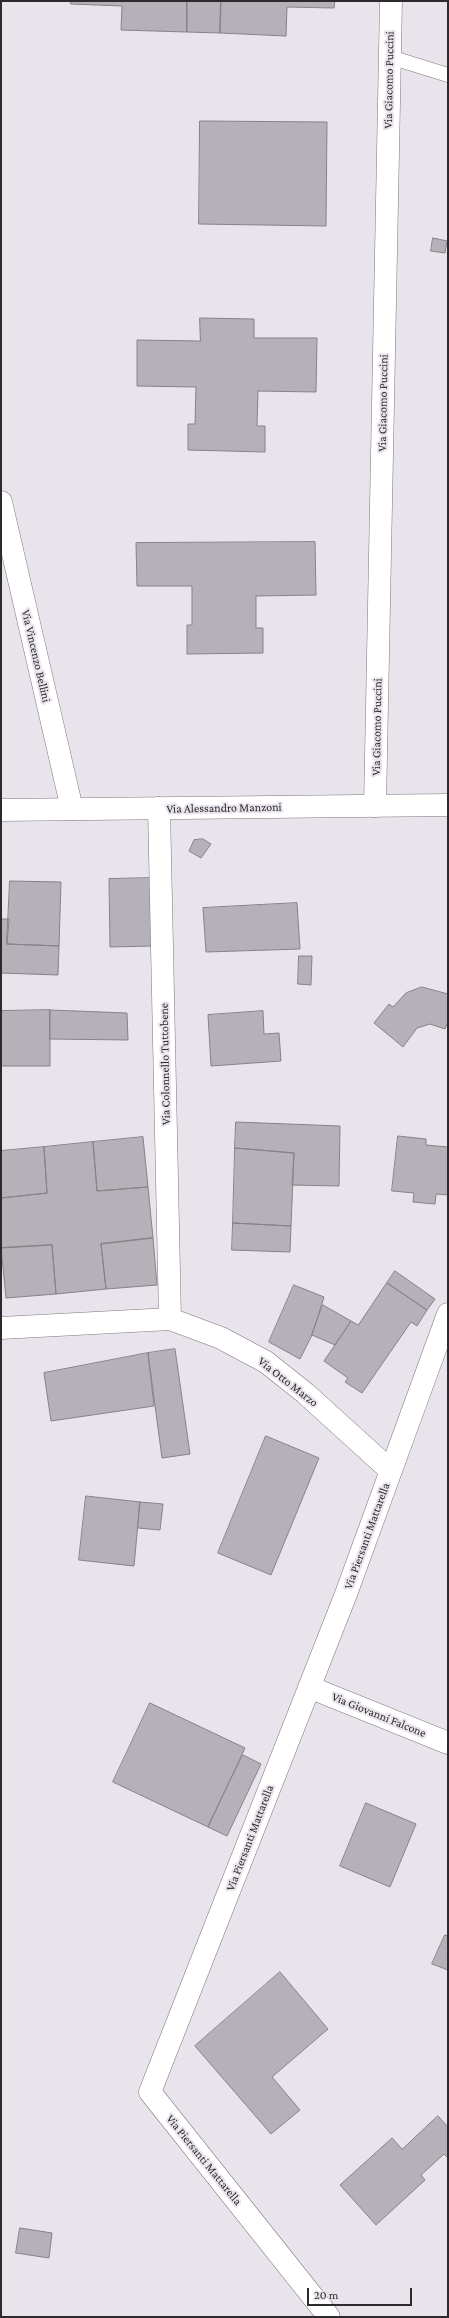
<!DOCTYPE html>
<html>
<head>
<meta charset="utf-8">
<style>
	body { margin:0 }
	#map { position:relative; width:449px; height:2318px; overflow:hidden; background:#e9e3eb; font-family:"Crimson Pro",serif }
	canvas { display:block }
	.frame { position:absolute; inset:0; border:2px solid #2c2a2c; pointer-events:none }
	.scale { position:absolute; left:307px; top:2288px; width:105px; height:18px; box-sizing:border-box; border:2px solid #2c2a2c; border-top:0; padding-left:5px; font-size:12px; line-height:14px; white-space:nowrap; color:#2c2a2c; -webkit-text-stroke:3px #e9e3eb; paint-order:stroke }
</style>
</head>
<body>
<div id="map">
<canvas width="449" height="2318"></canvas>
<div class="frame"></div>
<div class="scale">20 m</div>
</div>
<script>
const ctx = document.querySelector('canvas').getContext('2d');
ctx.lineJoin = 'round';
function fillPath(path, color) {
  ctx.fillStyle = color;
  ctx.fill(path, 'evenodd');
}
function strokePath(path, color, width, dash) {
  ctx.strokeStyle = color;
  ctx.lineWidth = width;
  ctx.lineCap = dash ? 'butt' : 'round';
  ctx.setLineDash(dash || []);
  ctx.stroke(path);
}
function write(font, color, halo, rows, align = 'center') {
  ctx.font = font + ' "Crimson Pro",serif';
  ctx.lineWidth = 4;
  ctx.setLineDash([]);
  ctx.textBaseline = 'middle';
  ctx.strokeStyle = halo;
  ctx.fillStyle = color;
  for (const [text, x, y, turn = 0] of rows) {
    ctx.save();
    ctx.translate(x, y);
    ctx.rotate((+turn || 0) * Math.PI / 180);
    ctx.textAlign = isNaN(turn) ? turn : align;
    if (halo) ctx.strokeText(text, 0, 0);
    ctx.fillText(text, 0, 0);
    ctx.restore();
  }
}
const building = new Path2D(`
	M71,1H187V32L121,30L122,6L71,4Z
	M187,1H221L220,33L187,32Z
	M221,1H335L334,8L287,7L286,36L220,33Z
	M200,121L327,122L326,226L199,224Z
	M433,238L447,241L445,253L431,251Z
	M200,318L254,319V338H317L316,392L258,391L257,426H265V452L188,450V424H195L196,387L137,386V340L200,341Z
	M315,542L316,595L256,596V628H263V653L187,654V625H192V586H137L136,543Z
	M203,839L211,844L201,858L189,851L194,840Z
	M151,878L152,946L110,947L109,879Z
	M10,881L61,882L59,946L7,944Z
	M297,903L300,949L206,952L203,908Z
	M1,919H9L7,944L59,946L58,975L1,973Z
	M299,956H312L311,985L298,984Z
	M422,987L448,994V1022L445,1029L430,1024L417,1028L403,1047L374,1023L389,1004L393,1007L406,993Z
	M50,1010V1066H1V1011Z
	M50,1010L127,1013L128,1040L50,1039Z
	M263,1011L264,1034L279,1033L281,1061L211,1066L208,1015Z
	M236,1122L340,1126L339,1186L292,1185L294,1153L235,1148Z
	M398,1136L426,1139V1145L448,1147V1195L436,1194L435,1204L413,1202L414,1193L392,1191Z
	M143,1137L148,1187L97,1191L93,1142Z
	M93,1142L97,1191L148,1187L153,1238L101,1244L106,1289L56,1294L52,1245L1,1248V1198L47,1193L44,1147Z
	M44,1147L47,1193L1,1198V1151Z
	M235,1148L294,1153L291,1226L233,1223Z
	M233,1223L291,1226L290,1252L232,1250Z
	M153,1238L157,1285L106,1289L101,1244Z
	M52,1245L56,1294L6,1298L1,1248Z
	M395,1271L435,1299L427,1310L387,1283Z
	M387,1283L427,1310L417,1326L411,1322L362,1393L345,1382L348,1378L324,1361L351,1321L358,1325Z
	M294,1285L324,1297L312,1335L300,1359L269,1342Z
	M323,1305L351,1321L335,1345L312,1335Z
	M175,1349L190,1454L162,1458L148,1353Z
	M148,1353L154,1406L51,1421L44,1373Z
	M266,1436L319,1458L271,1575L218,1553Z
	M86,1496L140,1502L134,1566L79,1560Z
	M140,1502L163,1504L160,1530L138,1528Z
	M150,1703L245,1748L208,1827L113,1782Z
	M243,1755L261,1764L227,1836L208,1827Z
	M366,1803L416,1824L390,1887L340,1866Z
	M445,1935L448,1936V1970L432,1964Z
	M280,1972L328,2029L272,2077L300,2110L271,2134L195,2046Z
	M438,2116L448,2127V2158L444,2154L421,2175L425,2180L376,2225L340,2185L392,2138L402,2149Z
	M20,2228L52,2233L49,2258L16,2253Z`);
const service = new Path2D(`
	M390,57L448,75`);
const minor = new Path2D(`
	M1,502L72,809
	M375,806L391,1
	M159,808L170,1319
	M1,1328L170,1319L221,1338L266,1362L305,1393L391,1471
	M309,1687L448,1743
	M329,2317L150,2092L346,1594L448,1314`);
const secondary = new Path2D(`
	M1,810L448,805`);
const streetNames = [
	["Via Giacomo Puccini",389,80,-89],
	["Via Giacomo Puccini",383,403,-89],
	["Via Vincenzo Bellini",36,656,77],
	["Via Giacomo Puccini",377,727,-89],
	["Via Alessandro Manzoni",224,808,-1],
	["Via Colonnello Tuttobene",165,1064,-91],
	["Via Otto Marzo",288,1382,38],
	["Via Piersanti Mattarella",367,1536,-70],
	["Via Giovanni Falcone",379,1715,22],
	["Via Piersanti Mattarella",250,1838,-69],
	["Via Piersanti Mattarella",204,2160,51]
];
fillPath(building, '#b6b0b8');
strokePath(building, '#878188', 1);
strokePath(service, '#7c777e', 15);
strokePath(minor, '#7c777e', 23);
strokePath(secondary, '#7c777e', 23);
strokePath(service, '#fff', 14);
strokePath(minor, '#fff', 22);
strokePath(secondary, '#fff', 22);
write('12px', '#2c2a2c', '#e9e3eb', streetNames);
</script>
</body>
</html>
